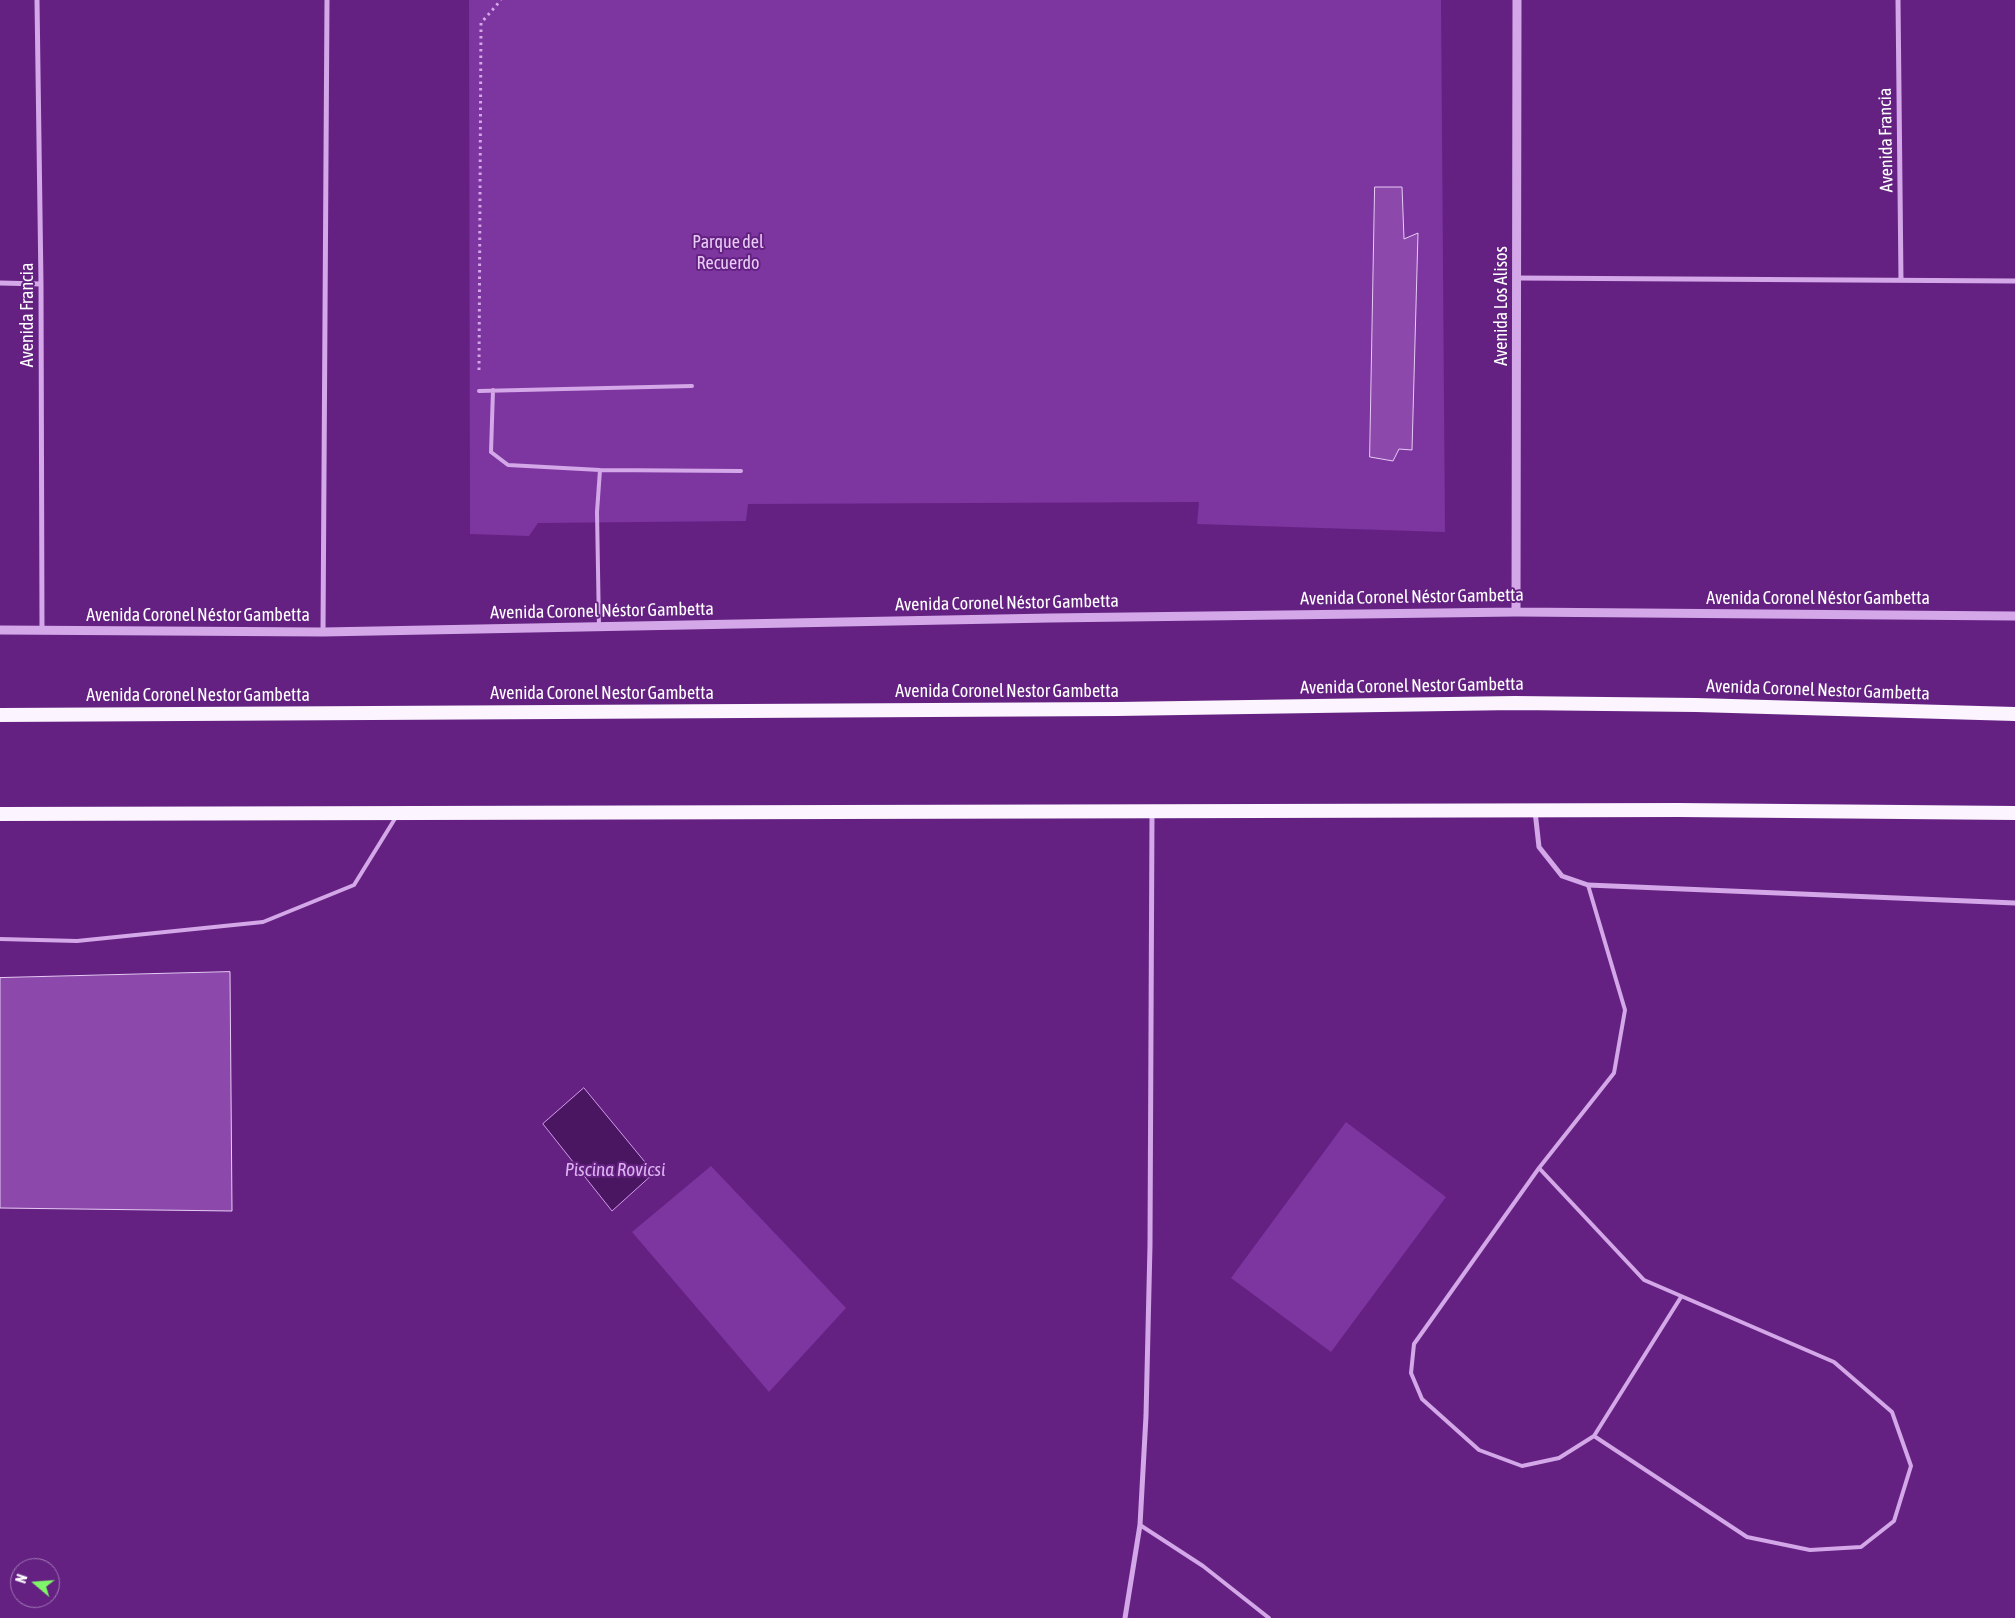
<!DOCTYPE html>
<html>
<head>
<meta charset="utf-8">
<style>
	body { margin:0 }
	#map { position:relative; width:2015px; height:1618px; overflow:hidden; background:#642182; font-family:"Asap Condensed",sans-serif }
	canvas { display:block }
	.north { position:absolute; left:10px; top:1558px; width:50px; height:50px; box-sizing:border-box; background:#642182; border:1px solid #a27ab4; border-radius:50%; rotate:288deg; font-size:14px; font-weight:700; line-height:20px; text-align:center; color:#fff }
	.north::after { content:''; display:block; margin:auto; width:18px; height:22px; background:#7ff569; clip-path:polygon(50% 0,100% 100%,50% 72%,0 100%) }
</style>
</head>
<body>
<div id="map">
<canvas width="2015" height="1618"></canvas>
<div class="north">N</div>
</div>
<script>
const ctx = document.querySelector('canvas').getContext('2d');
ctx.lineJoin = 'round';
function fillPath(path, color) {
  ctx.fillStyle = color;
  ctx.fill(path, 'evenodd');
}
function strokePath(path, color, width, dash) {
  ctx.strokeStyle = color;
  ctx.lineWidth = width;
  ctx.lineCap = dash ? 'butt' : 'round';
  ctx.setLineDash(dash || []);
  ctx.stroke(path);
}
function write(font, color, halo, rows, align = 'center') {
  ctx.font = font + ' "Asap Condensed",sans-serif';
  ctx.lineWidth = 4;
  ctx.setLineDash([]);
  ctx.textBaseline = 'middle';
  ctx.strokeStyle = halo;
  ctx.fillStyle = color;
  for (const [text, x, y, turn = 0] of rows) {
    ctx.save();
    ctx.translate(x, y);
    ctx.rotate((+turn || 0) * Math.PI / 180);
    ctx.textAlign = isNaN(turn) ? turn : align;
    if (halo) ctx.strokeText(text, 0, 0);
    ctx.fillText(text, 0, 0);
    ctx.restore();
  }
}
const green = new Path2D(`
	M469,0H1441L1445,532L1197,524L1199,502L748,504L746,521L538,523L529,536L470,534Z
	M1346,1122L1446,1197L1331,1352L1231,1278Z
	M711,1166L846,1308L769,1392L632,1232Z`);
const water = new Path2D(`
	M584,1088L654,1173L612,1211L543,1124Z`);
const building = new Path2D(`
	M1375,187H1402L1404,239L1418,233L1412,450L1399,449L1393,461L1370,457Z
	M230,972L232,1211L0,1208V978Z`);
const path = new Path2D(`
	M479,370L481,23L501,0`);
const service = new Path2D(`
	M493,390L491,452L508,465L600,470L597,512L599,627
	M479,391L692,386
	M600,470L741,471
	M1588,885L1625,1010L1614,1073L1539,1168L1414,1344L1411,1373L1422,1399L1479,1450L1522,1466L1559,1458L1594,1436L1681,1297
	M0,939L77,941L263,922L354,885L396,817
	M1539,1168L1644,1280L1834,1362L1892,1412L1911,1466L1894,1521L1861,1547L1810,1550L1747,1537L1594,1436
	M1140,1525L1203,1566L1269,1618`);
const minor = new Path2D(`
	M37,0L41,284L42,631
	M1898,0L1901,280
	M1517,278L2015,281
	M0,283L41,284
	M323,632L327,0
	M1535,811L1539,847L1562,876L1588,885L2015,903
	M1125,1618L1140,1525L1146,1416L1150,1245L1152,812`);
const tertiary = new Path2D(`
	M1516,612L1517,0
	M0,630L323,632L1050,618L1516,612L2015,616`);
const trunk = new Path2D(`
	M0,715L1117,709L1515,703L1696,705L2015,714
	M0,814L1678,810L2015,813`);
const streetNames = [
	["Avenida Francia",1886,140,-91],
	["Avenida Los Alisos",1501,306,-90],
	["Avenida Francia",27,315,-90],
	["Avenida Coronel Néstor Gambetta",1412,597,-1],
	["Avenida Coronel Néstor Gambetta",1818,598],
	["Avenida Coronel Néstor Gambetta",1007,603,-1],
	["Avenida Coronel Néstor Gambetta",602,611,-1],
	["Avenida Coronel Néstor Gambetta",198,615],
	["Avenida Coronel Nestor Gambetta",1412,686,-1],
	["Avenida Coronel Nestor Gambetta",1818,690,2],
	["Avenida Coronel Nestor Gambetta",1007,691],
	["Avenida Coronel Nestor Gambetta",602,693],
	["Avenida Coronel Nestor Gambetta",198,695]
];
const parkNames = [
	["Parque del",728,242],
	["Recuerdo",728,263]
];
const waterNames = [
	["Piscina Rovicsi",615,1170]
];
fillPath(green, '#7d35a0');
fillPath(water, '#4b1661');
strokePath(water, '#cf9be9', 1);
fillPath(building, '#8c49ab');
strokePath(building, '#e8cbf6', 1);
strokePath(path, '#d3a7e8', 3, [2.5, 4]);
strokePath(service, '#d3a7e8', 4);
strokePath(minor, '#d3a7e8', 5);
strokePath(tertiary, '#d3a7e8', 9);
strokePath(trunk, '#fcf4fe', 14);
write('18px', '#fff', '#642182', streetNames);
write('18px', '#e8cbf6', '#642182', parkNames);
write('italic 19px', '#dcb3f0', '#642182', waterNames);
</script>
</body>
</html>
